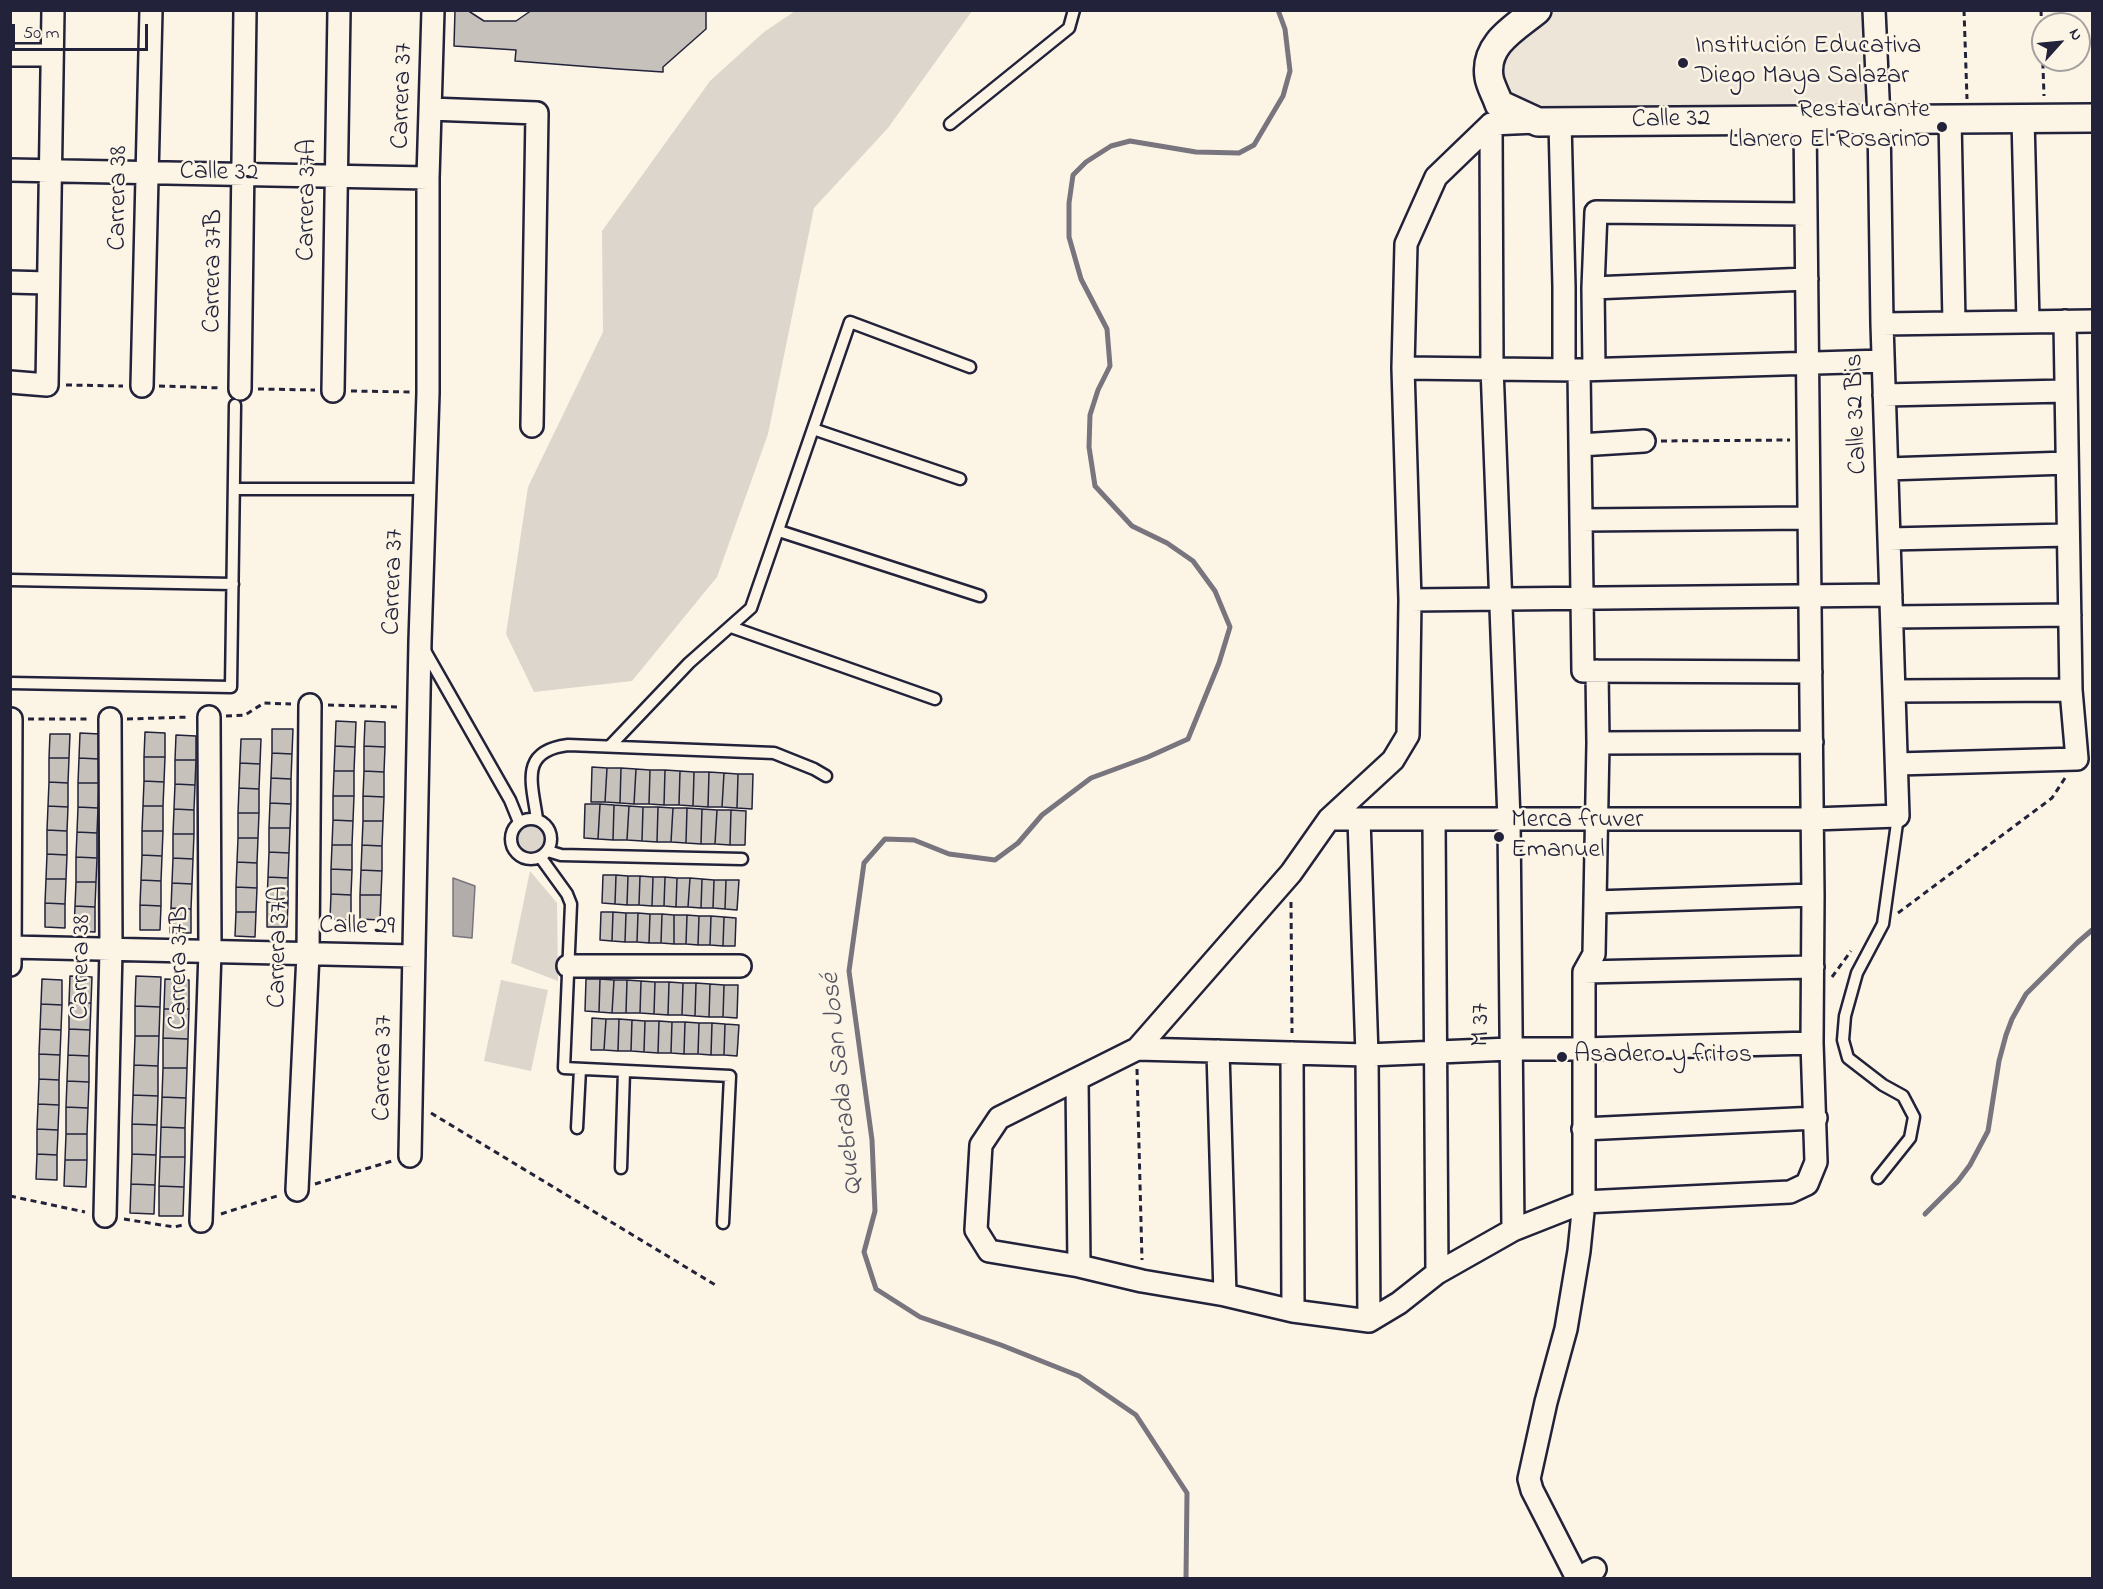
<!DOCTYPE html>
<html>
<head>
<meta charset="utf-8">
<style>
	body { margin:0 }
	#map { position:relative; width:2103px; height:1589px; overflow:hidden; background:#fcf5e5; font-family:"Indie Flower",sans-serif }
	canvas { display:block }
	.frame { position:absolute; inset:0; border:12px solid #22223b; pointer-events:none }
	.north { position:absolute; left:2031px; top:12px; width:60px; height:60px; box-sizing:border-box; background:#fcf5e5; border:2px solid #a5a1a1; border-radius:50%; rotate:63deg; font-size:16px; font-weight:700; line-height:24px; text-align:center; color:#22223b }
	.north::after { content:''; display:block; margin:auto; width:21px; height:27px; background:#22223b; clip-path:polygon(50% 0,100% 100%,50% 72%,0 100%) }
	.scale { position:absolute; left:12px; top:24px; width:136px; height:27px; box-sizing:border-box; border:3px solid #22223b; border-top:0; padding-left:8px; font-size:18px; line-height:21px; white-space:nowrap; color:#22223b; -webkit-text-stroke:4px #fcf5e5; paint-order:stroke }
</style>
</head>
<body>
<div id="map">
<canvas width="2103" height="1589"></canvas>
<div class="frame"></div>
<div class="north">N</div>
<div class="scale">50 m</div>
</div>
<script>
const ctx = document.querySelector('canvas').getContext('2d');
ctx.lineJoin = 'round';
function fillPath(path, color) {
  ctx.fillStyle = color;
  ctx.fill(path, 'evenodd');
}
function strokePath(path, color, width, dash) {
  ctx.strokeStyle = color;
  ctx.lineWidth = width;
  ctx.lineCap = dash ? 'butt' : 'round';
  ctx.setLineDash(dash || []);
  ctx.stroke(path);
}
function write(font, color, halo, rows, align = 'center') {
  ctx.font = font + ' "Indie Flower",sans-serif';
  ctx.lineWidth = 5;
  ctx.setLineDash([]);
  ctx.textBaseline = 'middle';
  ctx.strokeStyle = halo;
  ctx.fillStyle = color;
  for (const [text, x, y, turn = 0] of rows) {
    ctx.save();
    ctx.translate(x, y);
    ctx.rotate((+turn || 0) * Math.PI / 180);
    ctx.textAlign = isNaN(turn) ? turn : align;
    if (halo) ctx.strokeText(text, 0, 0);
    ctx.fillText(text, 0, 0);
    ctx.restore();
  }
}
const built = new Path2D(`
	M1537,11H1874L1879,119L1538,122L1499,104L1492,49Z`);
const green = new Path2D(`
	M795,11H972L888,128L814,208L768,434L717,577L632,681L534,692L506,634L528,487L603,332L602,231L710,81L764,32Z
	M511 839a20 20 0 1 1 40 0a20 20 0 1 1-40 0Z
	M530,871L557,903L558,981L511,963Z
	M501,980L548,990L531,1071L484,1061Z`);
const water = new Path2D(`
	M453,878L475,886L472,938L453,936Z`);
const stream = new Path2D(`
	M1925,1214L1958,1181L1970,1165L1988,1131L1999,1061L2006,1035L2012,1019L2026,994L2077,943L2092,930
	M1186,1578L1187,1493L1136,1415L1079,1376L1001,1345L920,1317L876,1289L864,1252L875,1211L872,1140L849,971L864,863L885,839L914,840L949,854L995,860L1018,843L1042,815L1091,778L1148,757L1188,739L1219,663L1230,627L1215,591L1193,561L1167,543L1132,526L1095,486L1089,447L1090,415L1098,390L1110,366L1107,329L1081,279L1069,237V203L1073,175L1086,162L1111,146L1130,141L1196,152L1239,153L1254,145L1283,96L1290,71L1285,29L1278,10`);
const building = new Path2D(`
	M455,10H467L484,21H516L532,10H706V29L663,67V72L618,69L515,61L516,50L454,46Z
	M336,721L356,722L355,747L335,746Z
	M365,721L385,722V747L364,746Z
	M272,729H293L292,754L272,753Z
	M145,732L165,733V757H144Z
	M80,733L100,734L99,759L79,758Z
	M50,734H70L69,758H49Z
	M176,735L196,736V760H175Z
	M241,739H261L260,764L240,763Z
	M335,746L355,747L354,771H334Z
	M364,746L385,747L384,772L364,771Z
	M272,753L292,754L291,779L271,778Z
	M144,757H165L164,782L144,781Z
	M49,758H69L68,783L49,782Z
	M79,758L99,759V783H78Z
	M175,760H196L195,785L175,784Z
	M240,763L260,764L259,789L239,788Z
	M592,767L607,768L605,802H591Z
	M607,768H621L620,803L605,802Z
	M621,768L636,769L634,804L620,803Z
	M636,769L650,770L649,804H634Z
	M650,770H665L664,805L649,804Z
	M665,770L680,771L679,805H664Z
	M334,771H354V796H333Z
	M364,771L384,772V797L363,796Z
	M680,771L694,772L693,806L679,805Z
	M694,772H709L708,807L693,806Z
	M709,772L724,773L722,807H708Z
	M724,773L738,774L737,808L722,807Z
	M738,774H753L752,809L737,808Z
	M271,778L291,779V804L270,803Z
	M144,781L164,782L163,806H143Z
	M49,782L68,783V807L48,806Z
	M78,783H99L98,808L78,807Z
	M175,784L195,785L194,810L174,809Z
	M239,788L259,789V813H238Z
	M333,796H354L353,821L333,820Z
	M363,796L384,797L383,821H363Z
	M270,803L291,804L290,828H269Z
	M585,804H600L598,839L584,838Z
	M600,804L614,805L613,840L598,839Z
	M614,805L629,806L627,840H613Z
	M48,806L68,807L67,831L47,830Z
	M143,806H163V831H142Z
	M629,806L643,807L642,841L627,840Z
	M78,807L98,808L97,833L77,832Z
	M643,807H658L657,842L642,841Z
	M658,807L673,808L671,842H657Z
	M673,808H687L686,843L671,842Z
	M687,808L702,809L701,844L686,843Z
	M174,809L194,810V834H173Z
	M702,809L717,810L715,844H701Z
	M717,810H731L730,845L715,844Z
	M731,810L746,811L745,845H730Z
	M238,813H259L258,838H238Z
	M333,820L353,821L352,845H332Z
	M363,821H383L382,846L362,845Z
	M269,828H290L289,853L269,852Z
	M47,830L67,831V855L47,854Z
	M142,831H163L162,856L142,855Z
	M77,832L97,833V858L76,857Z
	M173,834H194L193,859L173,858Z
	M238,838H258L257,863L237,862Z
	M332,845H352V870L331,869Z
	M362,845L382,846V871L361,870Z
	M269,852L289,853L288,878L268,877Z
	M47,854L67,855L66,879H46Z
	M142,855L162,856L161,881L141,880Z
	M76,857L97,858L96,882H76Z
	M173,858L193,859L192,884L172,883Z
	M237,862L257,863V888L236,887Z
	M331,869L352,870L351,895L331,894Z
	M361,870L382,871L381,895H360Z
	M603,875H616L615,904L602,903Z
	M616,875L628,876L627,905L615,904Z
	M628,876H640L639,905H627Z
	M640,876L653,877L652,906L639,905Z
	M268,877L288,878V903L267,902Z
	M653,877H665L664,906H652Z
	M665,877L677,878L676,907L664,906Z
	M677,878H690L688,907H676Z
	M690,878L702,879L701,908L688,907Z
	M46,879H66L65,904L45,903Z
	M702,879L714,880L713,908H701Z
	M141,880L161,881V906L140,905Z
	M714,880H726L725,909L713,908Z
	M726,880H739L737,910L725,909Z
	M76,882H96L95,907L75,906Z
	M172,883L192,884L191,909L171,908Z
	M236,887L257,888L256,912H236Z
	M331,894L351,895V920L330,919Z
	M360,895H381L380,920L360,919Z
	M267,902L288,903L287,927H267Z
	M45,903L65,904V928L45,927Z
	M140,905L161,906L160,930H140Z
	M75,906L95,907V932L74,931Z
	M171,908L191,909V933H170Z
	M236,912H256L255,937L235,936Z
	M601,912H613L612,941L600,940Z
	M613,912L626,913L625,942L612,941Z
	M626,913H638L637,942H625Z
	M638,913L650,914L649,943L637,942Z
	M650,914H662L661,943H649Z
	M662,914L674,915V944L661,943Z
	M674,915H687L686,944H674Z
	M687,915L699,916L698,945L686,944Z
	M699,916H711L710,945H698Z
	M711,916L724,917L723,946L710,945Z
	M724,917L736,918L735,946H723Z
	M70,976L92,977L91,1003H69Z
	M136,976L161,977L160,1007L135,1006Z
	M42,979L62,980V1005L41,1004Z
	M165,979L189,980V1009H164Z
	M586,979H600L599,1012L585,1011Z
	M600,979L614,980L612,1013L599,1012Z
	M614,980H627L626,1013H612Z
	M627,980L641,981L640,1013H626Z
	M641,981L655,982L654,1014L640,1013Z
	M655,982H669L668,1015L654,1014Z
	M669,982L683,983L682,1015H668Z
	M683,983H696L695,1016L682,1015Z
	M696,983L710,984L709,1017L695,1016Z
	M710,984L724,985L723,1017H709Z
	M724,985H738L737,1018L723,1017Z
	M69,1003H91L90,1030L69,1029Z
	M41,1004L62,1005L61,1030L40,1029Z
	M135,1006L160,1007L159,1036H135Z
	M164,1009H189L188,1039L163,1038Z
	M592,1018L606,1019L604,1050H591Z
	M606,1019H619L618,1051L604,1050Z
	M619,1019L632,1020L631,1051H618Z
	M632,1020L645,1021L644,1052L631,1051Z
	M645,1021H659L658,1053L644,1052Z
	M659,1021L672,1022L671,1053H658Z
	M672,1022H685L684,1054L671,1053Z
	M685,1022L699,1023L698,1054H684Z
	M699,1023H712L711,1055L698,1054Z
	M712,1023L725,1024L724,1055H711Z
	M725,1024L739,1025L737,1056L724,1055Z
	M40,1029L61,1030L60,1055L39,1054Z
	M69,1029L90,1030L89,1056L68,1055Z
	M135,1036H159L158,1066L134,1065Z
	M163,1038L188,1039L187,1068H163Z
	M39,1054L60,1055L59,1080L39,1079Z
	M68,1055L89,1056V1082L67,1081Z
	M134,1065L158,1066V1096L133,1095Z
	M163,1068H187L186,1098L162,1097Z
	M39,1079L59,1080V1105L38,1104Z
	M67,1081L89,1082L88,1108L66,1107Z
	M133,1095L158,1096L157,1125L132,1124Z
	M162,1097L186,1098L185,1128L161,1127Z
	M38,1104L59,1105L58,1130L37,1129Z
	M66,1107L88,1108L87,1134H66Z
	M132,1124L157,1125L156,1155L132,1154Z
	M161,1127L185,1128V1157H160Z
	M37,1129L58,1130L57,1155L37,1154Z
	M66,1134H87V1160H65Z
	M37,1154L57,1155V1180L36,1179Z
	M132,1154L156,1155L155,1185L131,1184Z
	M160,1157H185L184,1187L159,1186Z
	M65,1160H87L86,1187L64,1186Z
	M131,1184L155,1185L154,1214L130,1213Z
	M159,1186L184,1187L183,1216H159Z`);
const path = new Path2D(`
	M1964,10L1967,99
	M2041,10L2044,96
	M66,385L123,386
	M159,386L222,388
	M258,389L315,390
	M351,391L411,392
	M1661,441L1790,440
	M328,705L399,707
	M226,716L245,715L264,703L291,704
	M28,719H91
	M127,719L190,717
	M1291,902L1292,1033
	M1898,913L2052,798L2065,778
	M1832,977L1851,951
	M1137,1069L1142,1260
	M431,1113L717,1286
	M315,1184L392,1161
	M10,1196L85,1212
	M221,1214L280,1195
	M124,1219L174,1227L183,1225`);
const service = new Path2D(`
	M950,124L1069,28L1074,10
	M813,429L960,479
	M234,489H413
	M779,531L980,596
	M10,580L233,584
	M731,627L935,699
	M424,649L510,800L519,822
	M10,683L231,687L235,405
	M610,746L689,663L751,608L850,322L970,367
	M511 839a20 20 0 1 1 40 0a20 20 0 1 1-40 0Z
	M537,819C532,783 519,751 568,745L774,753L814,769L826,776
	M548,851L561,855L742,859
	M541,858L567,894L571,904L564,1068L730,1076L723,1223
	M577,1128L580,1069
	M621,1168L624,1071
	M1878,1178L1910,1138L1914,1117L1903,1096L1883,1085L1848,1058L1843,1040L1845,1016L1857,973L1883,924L1898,816`);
const minor = new Path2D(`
	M10,55H52
	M430,109L537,113L532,426
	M2023,118L2028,322
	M1950,119L1954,323
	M1536,122L1491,124L1436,177L1406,244L1403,368L1410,600L1408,735L1393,760L1329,819L1291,873L1137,1049L999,1118L981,1145L976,1230L989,1251L1079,1266L1142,1281L1225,1295L1293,1311L1369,1321L1399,1303L1437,1273L1513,1230L1584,1202L1790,1192L1807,1184L1816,1162L1812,1043L1813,895L1805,119
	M1560,122L1564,287V368
	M1491,124L1492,367L1509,820L1513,1230
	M10,170L428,178
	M10,282L48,283
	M1593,288L1807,279
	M1882,324L2092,321
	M1403,368L1579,370L1883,361
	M1594,368L1593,288L1596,212L1806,214
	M1579,370L1583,671L1811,672
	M10,382L47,385L53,10
	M142,386L151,10
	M240,389L245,10
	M333,391L339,10
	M1884,395L2066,391
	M1580,445L1644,441
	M1887,469L2067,463
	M1581,520L1809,518
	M1889,539L2068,535
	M1410,600L1891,595
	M1892,617L2070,615
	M1894,691L2071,690
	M1598,743L1812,742
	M1897,764L2077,759L2071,690L2065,321
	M1329,819H1813L1898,816L1882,324L1879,119L1874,10
	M1359,819L1367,1055L1369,1321
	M1434,820L1437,1273
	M1595,902L1813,895
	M10,947L414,956
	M10,965L11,719
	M568,966H740
	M1584,972L1813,967
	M1137,1049L1367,1055L1510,1049H1583L1812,1043
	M1218,1051L1225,1295
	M1292,1053L1293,1311
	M1077,1079L1079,1266
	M1583,1129L1816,1118
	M410,1156L420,642L428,393V178L433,10
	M297,1190L308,954L310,705
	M105,1216L111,949L110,719
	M201,1221L210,951L209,717
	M1577,1578L1532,1490L1529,1479L1546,1402L1566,1329L1579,1251L1584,1202V972L1594,954L1598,743L1597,671
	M1578,1578L1595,1569`);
const tertiary = new Path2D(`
	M1537,10C1515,28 1484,44 1489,77C1490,85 1496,95 1499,104L1538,122L2092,118`);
const markers = [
	[1683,63,6,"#22223b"],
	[1942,127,6,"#22223b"],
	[1499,837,6,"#22223b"],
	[1562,1057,6,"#22223b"]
];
const poiNames = [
	["Institución Educativa",1695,48],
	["Diego Maya Salazar",1695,78],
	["Restaurante",1930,112,"right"],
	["Llanero El Rosarino",1930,142,"right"],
	["Merca fruver",1511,822],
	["Emanuel",1511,852],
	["Asadero y fritos",1574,1057]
];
const streetNames = [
	["Carrera 37",404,96,-88],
	["Calle 32",1671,121,-1],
	["Calle 32",219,174,1],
	["Carrera 38",120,198,-89],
	["Carrera 37A",309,200,-89],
	["Carrera 37B",215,271,-89],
	["Calle 32 Bis",1858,414,-92],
	["Carrera 37",395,582,-88],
	["Calle 29",357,928,1],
	["Carrera 37A",280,947,-89],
	["Carrera 38",83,967,-89],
	["Carrera 37B",181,968,-89],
	["M 37",1483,1025,-90],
	["Carrera 37",385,1068,-89]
];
const waterNames = [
	["Quebrada San José",844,1084,-96]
];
fillPath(built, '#ece5d8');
fillPath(green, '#dcd6cc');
fillPath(water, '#b2adab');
strokePath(water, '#78757e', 1.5);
strokePath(stream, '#78757e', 5);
fillPath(building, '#c6c1bb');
strokePath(building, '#22223b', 1.5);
strokePath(service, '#22223b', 15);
strokePath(minor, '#22223b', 26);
strokePath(tertiary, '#22223b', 32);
strokePath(path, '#22223b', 3, [6, 4.5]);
strokePath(service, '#fcf5e5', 10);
strokePath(minor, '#fcf5e5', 21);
strokePath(tertiary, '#fcf5e5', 27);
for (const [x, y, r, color] of markers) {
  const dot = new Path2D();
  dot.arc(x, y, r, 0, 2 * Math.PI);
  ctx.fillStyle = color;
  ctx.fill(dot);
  strokePath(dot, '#fcf5e5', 2);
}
write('26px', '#22223b', '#fcf5e5', poiNames, 'left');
write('26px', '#22223b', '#fcf5e5', streetNames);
write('italic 27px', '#545362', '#fcf5e5', waterNames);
</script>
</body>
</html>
